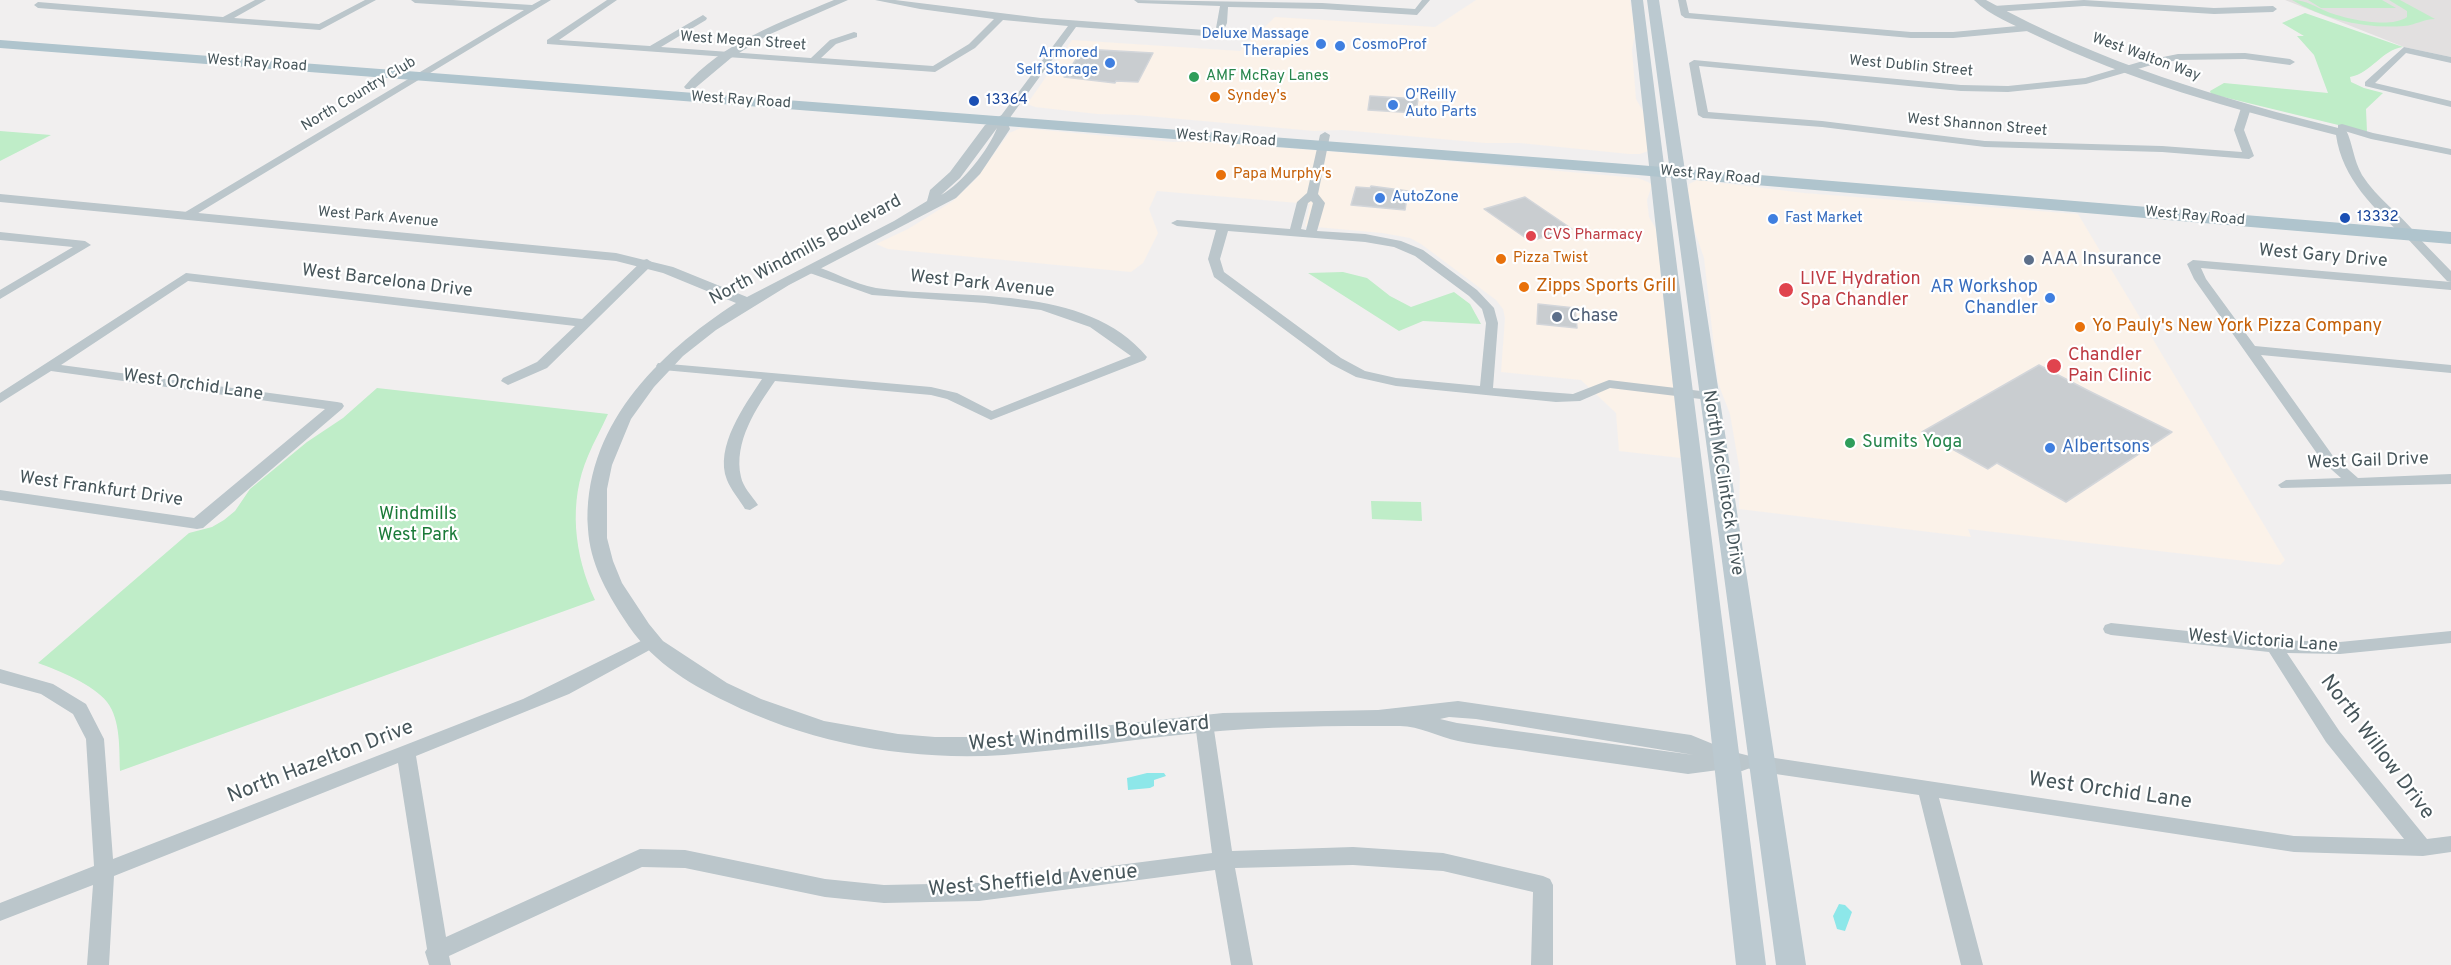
<!DOCTYPE html>
<html>
<head>
<meta charset="utf-8">
<style>
	body { margin:0 }
	canvas { display:block; background:#f1efef }
</style>
</head>
<body>
<canvas width="2451" height="965"></canvas>
<script>
const ctx = document.querySelector('canvas').getContext('2d');
ctx.lineJoin = 'round';
function fillPath(path, color) {
  ctx.fillStyle = color;
  ctx.fill(path, 'evenodd');
}
function strokePath(path, color, width, dash) {
  ctx.strokeStyle = color;
  ctx.lineWidth = width;
  ctx.lineCap = dash ? 'butt' : 'round';
  ctx.setLineDash(dash || []);
  ctx.stroke(path);
}
function write(font, color, halo, rows, align = 'center') {
  ctx.font = font + ' Overpass,sans-serif';
  ctx.lineWidth = 4.5;
  ctx.setLineDash([]);
  ctx.textBaseline = 'middle';
  ctx.strokeStyle = halo;
  ctx.fillStyle = color;
  for (const [text, x, y, turn = 0] of rows) {
    ctx.save();
    ctx.translate(x, y);
    ctx.rotate((+turn || 0) * Math.PI / 180);
    ctx.textAlign = isNaN(turn) ? turn : align;
    if (halo) ctx.strokeText(text, 0, 0);
    ctx.fillText(text, 0, 0);
    ctx.restore();
  }
}
const commercial = new Path2D(`
	M1476,0H1630L1635,33L1632,50L1636,99L1644,113L1648,151L1640,154H1629L1520,143H1485L1342,130L1314,131L1136,115L1097,114L1035,107L1027,104L1072,40L1240,51L1275,17L1435,27Z
	M1021,128L1173,142L1200,141L1435,160L1638,178L1648,182L1652,185L1647,200L1649,217L1656,229L1681,458L1619,451L1616,413L1581,380L1501,372L1505,318L1503,309L1496,300L1421,244L1410,238L1382,233L1305,226L1310,204L1157,191L1149,209L1158,233L1143,263L1131,272L888,249L876,244L908,229L953,201L976,179L1009,133Z
	M1697,180L1804,193L2078,214L2285,560L2280,565L1968,529L1971,537L1739,509L1740,472L1730,414L1718,383L1704,258L1695,232L1688,191L1689,184Z`);
const education = new Path2D(`
	M2285,0H2451V57L2404,47Z`);
const green = new Path2D(`
	M2292,0C2307,0 2315,7 2328,12C2346,19 2390,29 2407,17V11L2389,0H2400L2435,19C2423,19 2416,25 2404,26C2365,29 2326,20 2292,0Z
	M2308,0H2382L2396,8H2321Z
	M2305,13L2403,47C2381,50 2372,73 2350,77L2351,82L2364,88L2383,93L2366,109L2367,132L2211,94L2210,91L2224,83L2328,93L2314,55L2297,36H2304L2282,23Z
	M0,131L51,135L0,161Z
	M1343,272L1367,278L1390,296L1411,307L1454,292L1470,304L1481,324L1423,321L1399,331L1308,273Z
	M377,388L608,414C602,428 594,441 588,456C568,502 574,555 595,600L120,771C119,750 121,720 107,702C94,685 58,670 38,663L189,533L212,527L224,520L235,511L250,489L307,442L343,418Z
	M1371,501L1421,502L1422,521L1372,519Z`);
const water = new Path2D(`
	M1147,773H1164L1166,776L1154,780V786L1150,788L1128,790L1127,778Z
	M1839,904L1845,905L1852,912L1845,931L1837,929L1833,916Z`);
const building = new Path2D(`
	M1083,49L1153,53L1138,82L1116,81L1115,83L1064,77Z
	M1370,96L1418,99L1416,113L1368,110Z
	M1371,186L1408,191L1405,210L1351,205L1356,187L1370,188Z
	M1525,197L1572,229L1530,241L1484,209Z
	M1538,304L1575,308L1577,328L1537,324Z
	M2039,365L2087,390L2172,432L2066,502L1997,463L1988,469L1922,432Z`);
const minor = new Path2D(`
	M255,0H266L234,18L319,24L365,0H376L320,30L38,8L34,5L38,2L223,17Z
	M411,0H453L532,5L541,0H551L190,218H182V214L524,10L415,3Z
	M607,0H617L559,40L650,46L703,15L707,18L706,20L661,47L811,58L830,40L854,32L857,33V37L836,44L821,58L933,66L969,44L994,19L920,9L875,0H895L1041,18L1205,30L1216,28L1220,6L1138,3L1134,0L1322,3L1415,9L1422,0H1430L1417,15L1322,9L1228,7L1227,23L1223,32L1205,36L1076,27L1009,119L1005,120L1000,117L1068,26L1003,20L975,48L935,72L547,44V40Z
	M1678,0H1686L1689,13L1911,32H1953L2028,25L2032,28L2028,31L1953,38H1911L1685,18L1681,15Z
	M2084,0L2214,8L2273,6L2277,9L2273,12L2214,14L2084,6L1994,12L1990,9L1994,6Z
	M2404,47L2451,57V63L2406,53L2375,83L2451,101V107L2365,86V82Z
	M2245,53L2290,59L2295,62L2290,65L2245,59L2178,60L2148,66L2086,84L2008,92L1961,91L1699,66L1708,112L1822,121L1985,141L2162,146L2242,152L2234,130L2241,108L2246,105L2251,108L2244,130L2254,156L2249,159L2162,152L1985,147L1822,127L1703,118L1698,115L1689,63L1694,60L1961,85L2008,86L2085,78L2143,61L2178,54Z
	M2342,124L2373,133L2451,149V155L2371,139L2338,129V125Z
	M1325,132L1330,135L1318,194L1325,203L1317,231L1365,234L1401,241L1423,250L1477,290L1494,308L1498,323L1493,388L1573,394L1609,380L1709,392L1716,396L1709,400L1610,388L1580,401L1556,402L1396,386L1356,377L1331,364L1214,277L1208,259L1216,230L1177,226L1171,223L1177,220L1290,229L1297,202L1307,193L1320,135ZM1311,201L1313,203L1306,230L1301,229L1308,203ZM1228,231L1365,242L1394,247L1415,256L1469,296L1482,309L1486,323L1480,386L1396,378L1365,371L1341,358L1224,272L1220,259Z
	M2410,231L2414,233L2451,271V282L2447,281L2406,237V233Z
	M0,232L85,241L91,245L0,299V290L73,247L0,240Z
	M647,259L653,263L651,266L547,368L508,385L501,381L503,378L537,362L575,326L188,281L61,365L337,402L342,403L344,406L342,409L203,528L197,529L0,500V490L194,518L325,409L51,371L0,403V393L186,273L582,319L643,260Z
	M2193,260L2451,282V290L2201,268L2206,279L2255,346L2451,365V373L2261,355L2333,456L2358,478L2451,474V484L2281,488L2278,485L2286,480L2341,478L2323,462L2194,279L2187,264Z
	M811,265C833,271 853,284 876,288C959,300 1087,283 1147,357L1145,360L991,420L947,399L931,395L775,381C757,407 733,442 741,477C743,487 752,496 758,505L750,510L745,509C739,499 731,490 727,480C714,447 745,405 762,379L663,370L658,369L656,366L658,363L931,387L957,393L992,411L1131,356L1090,327L1041,310L985,303L872,295L807,272L805,269Z
	M2111,623L2274,640L2340,642L2451,631V643L2340,654L2287,653L2340,732L2427,839L2451,836V852L2423,856L2294,852L1939,798L1983,965H1961L1919,795L1755,771L1748,768L1746,763L1748,758L1755,755L2294,836L2404,839L2326,742L2269,652L2111,635L2105,633L2103,629L2105,625Z
	M651,636L657,638L660,642L657,646L569,694L416,756L446,937L640,849L685,850L825,879L884,885L979,883L1212,853L1195,723L1198,718L1204,716L1210,718L1213,723L1232,851L1353,847L1443,853L1543,876L1550,879L1553,885V965H1531L1533,892L1443,871L1353,865L1235,868L1253,965H1231L1215,870L979,901L884,903L825,897L685,868L642,867L449,956L451,965H429L425,952L427,949L398,763L114,876L109,965H87L93,885L0,921V903L94,866L86,739L73,714L41,694L0,683V669L53,684L86,704L104,739L113,859L523,699Z`);
const tertiary = new Path2D(`
	M834,0H848L768,35L731,58L694,89H686L684,87C722,42 782,22 834,0Z
	M1974,0H1986C2100,63 2221,99 2346,130C2353,144 2353,159 2362,175C2377,199 2401,214 2417,235L2415,238H2405C2375,209 2342,179 2336,135C2232,109 2130,81 2033,34C2014,25 1989,15 1974,0Z
	M1005,113L1011,117L1007,121L1010,129L980,174L956,198L789,285L716,330L683,356L654,387L631,419L612,465L607,489V538L613,561L622,583L649,624L663,641L727,683L761,699L824,721L898,734L935,737H1000L1223,713L1378,710L1458,701L1691,735L1730,751L1750,756L1753,762L1750,768L1742,771L1726,769L1688,774C1636,767 1584,759 1532,752C1508,748 1482,746 1458,741C1439,737 1419,726 1400,726C1333,726 1264,726 1198,733C1133,739 1069,750 1004,755C909,761 812,744 727,702C685,682 649,659 624,619C606,591 590,563 588,529C582,428 657,354 736,303L663,273L616,261L0,202V194L616,253L673,267L747,297L894,221L927,201L930,190L950,172L985,125ZM997,128C989,149 962,184 941,195L960,178ZM1449,717L1476,719L1694,755L1457,723L1440,719Z`);
const secondary = new Path2D(`
	M1631,0H1643L1766,965H1736Z
	M1647,0H1659L1806,965H1776Z`);
const primary = new Path2D(`
	M0,40L1638,165L2451,232V244L1638,175L0,48Z`);
const markers = [
	[1321,44,6,"#3f7fe0"],
	[1340,46,6,"#3f7fe0"],
	[1110,63,6,"#3f7fe0"],
	[1194,77,6,"#2e9e5b"],
	[1215,97,6,"#e8710a"],
	[974,101,6,"#1a4fb4"],
	[1393,105,6,"#3f7fe0"],
	[1221,175,6,"#e8710a"],
	[1380,198,6,"#3f7fe0"],
	[2345,218,6,"#1a4fb4"],
	[1773,219,6,"#3f7fe0"],
	[1531,236,6,"#e0444e"],
	[1501,259,6,"#e8710a"],
	[2029,260,6,"#5c6f8a"],
	[1524,287,6,"#e8710a"],
	[1786,290,8,"#e0444e"],
	[2050,298,6,"#3f7fe0"],
	[1557,317,6,"#5c6f8a"],
	[2080,327,6,"#e8710a"],
	[2054,366,8,"#e0444e"],
	[1850,443,6,"#2e9e5b"],
	[2050,448,6,"#3f7fe0"]
];
const farShopnames = [
	["Deluxe Massage",1309,35,"right"],
	["Therapies",1309,52,"right"],
	["CosmoProf",1352,46],
	["Armored",1098,54,"right"],
	["Self Storage",1098,71,"right"],
	["O'Reilly",1405,96],
	["Auto Parts",1405,113],
	["AutoZone",1392,198],
	["Fast Market",1785,219]
];
const farStreetnames = [
	["West Megan Street",743,42,4],
	["West Walton Way",2146,58,20],
	["West Ray Road",257,64,4],
	["West Dublin Street",1911,67,5],
	["North Country Club",359,95,-31],
	["West Ray Road",741,101,4],
	["West Shannon Street",1977,126,5],
	["West Ray Road",1226,139,4],
	["West Ray Road",1710,176,5],
	["West Ray Road",2195,217,5],
	["West Park Avenue",378,218,5]
];
const farLeisurenames = [
	["AMF McRay Lanes",1206,77]
];
const farFoodnames = [
	["Syndey's",1227,97],
	["Papa Murphy's",1233,175],
	["Pizza Twist",1513,259]
];
const farTransitnames = [
	["13364",986,101],
	["13332",2357,218]
];
const farHealthnames = [
	["CVS Pharmacy",1543,236]
];
const streetNames = [
	["North Windmills Boulevard",806,251,-28],
	["West Gary Drive",2323,257,5],
	["West Barcelona Drive",387,282,7],
	["West Park Avenue",982,285,6],
	["West Orchid Lane",193,386,8],
	["West Gail Drive",2368,462,-2],
	["North McClintock Drive",1722,483,81],
	["West Frankfurt Drive",101,490,8],
	["West Victoria Lane",2263,642,4]
];
const serviceNames = [
	["AAA Insurance",2041,260],
	["Chase",1569,317]
];
const healthNames = [
	["LIVE Hydration",1800,280],
	["Spa Chandler",1800,301],
	["Chandler",2068,356],
	["Pain Clinic",2068,377]
];
const foodNames = [
	["Zipps Sports Grill",1536,287],
	["Yo Pauly's New York Pizza Company",2092,327]
];
const shopNames = [
	["AR Workshop",2038,288],
	["Chandler",2038,309],
	["Albertsons",2062,448,"left"]
];
const leisureNames = [
	["Sumits Yoga",1862,443]
];
const parkNames = [
	["Windmills",418,515],
	["West Park",418,536]
];
const nearStreetnames = [
	["West Windmills Boulevard",1089,735,-5],
	["North Willow Drive",2376,748,53],
	["North Hazelton Drive",321,763,-21],
	["West Orchid Lane",2110,792,8],
	["West Sheffield Avenue",1033,882,-5]
];
fillPath(commercial, '#fbf2e9');
fillPath(education, '#e2e0e0');
fillPath(green, '#bfedc8');
fillPath(water, '#8de7e9');
fillPath(building, '#c9cdd0');
strokePath(building, '#d3d6da', 1.5);
fillPath(minor, '#bbc6cb');
fillPath(tertiary, '#bbc6cb');
fillPath(secondary, '#bbc9d0');
fillPath(primary, '#afc4cd');
for (const [x, y, r, color] of markers) {
  const dot = new Path2D();
  dot.arc(x, y, r, 0, 2 * Math.PI);
  ctx.fillStyle = color;
  ctx.fill(dot);
  strokePath(dot, '#fff', 2);
}
write('15px', '#366cbe', '#fff', farShopnames, 'left');
write('15px', '#47565b', '#fff', farStreetnames);
write('15px', '#27864d', '#fff', farLeisurenames, 'left');
write('15px', '#c56008', '#fff', farFoodnames, 'left');
write('15px', '#164399', '#fff', farTransitnames, 'left');
write('15px', '#be3a42', '#fff', farHealthnames, 'left');
write('18px', '#47565b', '#fff', streetNames);
write('18px', '#4e5e75', '#fff', serviceNames, 'left');
write('18px', '#be3a42', '#fff', healthNames, 'left');
write('18px', '#c56008', '#fff', foodNames, 'left');
write('18px', '#366cbe', '#fff', shopNames, 'right');
write('18px', '#27864d', '#fff', leisureNames, 'left');
write('18px', '#1a7a38', '#fff', parkNames);
write('21px', '#47565b', '#fff', nearStreetnames);
</script>
</body>
</html>
